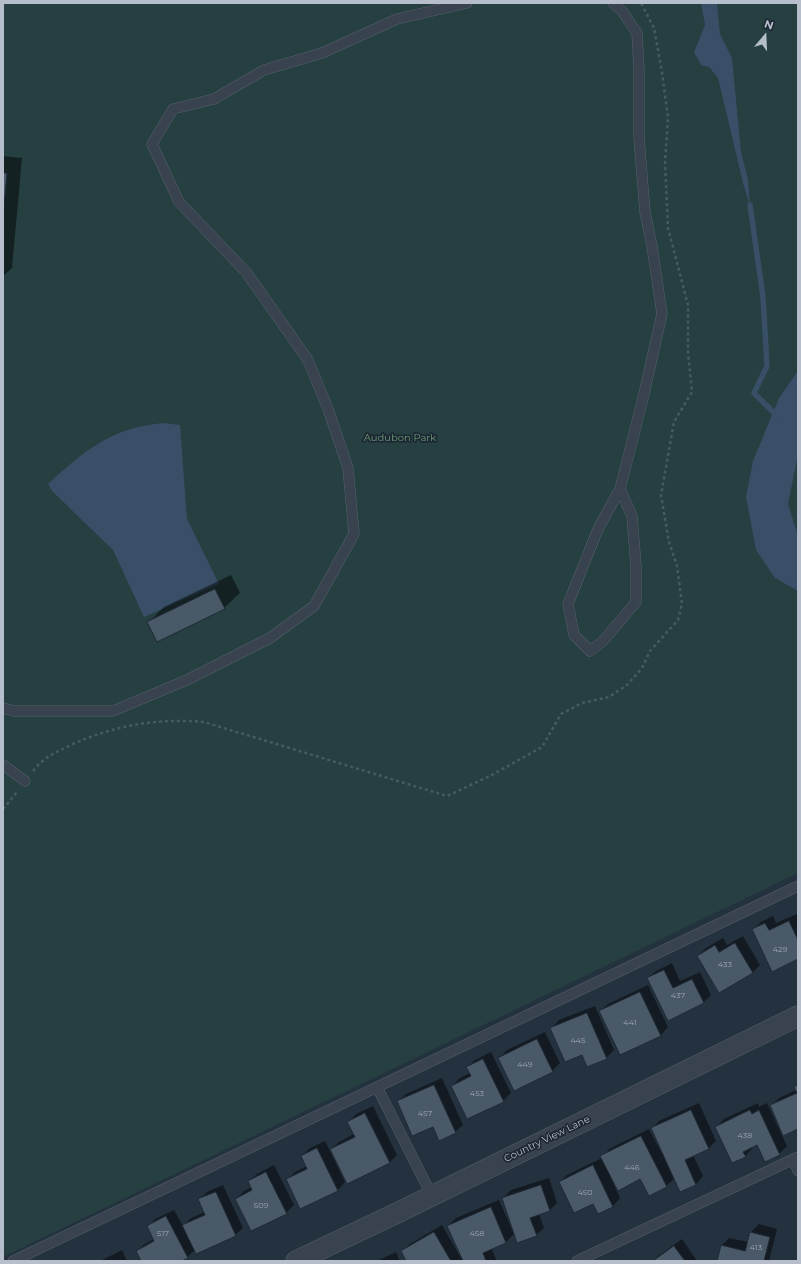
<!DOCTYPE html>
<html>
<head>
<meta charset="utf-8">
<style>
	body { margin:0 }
	#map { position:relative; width:801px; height:1264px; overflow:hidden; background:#24323f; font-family:Montserrat,sans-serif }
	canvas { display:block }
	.frame { position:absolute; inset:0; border:4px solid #b5beca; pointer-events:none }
	.north { position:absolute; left:745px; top:16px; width:40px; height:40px; -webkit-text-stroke:3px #1d2834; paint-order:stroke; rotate:19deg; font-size:11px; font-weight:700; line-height:16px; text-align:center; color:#b5beca }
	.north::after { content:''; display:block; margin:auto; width:14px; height:18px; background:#b5beca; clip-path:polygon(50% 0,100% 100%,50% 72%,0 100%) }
</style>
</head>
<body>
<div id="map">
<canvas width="801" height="1264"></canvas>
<div class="frame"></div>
<div class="north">N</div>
</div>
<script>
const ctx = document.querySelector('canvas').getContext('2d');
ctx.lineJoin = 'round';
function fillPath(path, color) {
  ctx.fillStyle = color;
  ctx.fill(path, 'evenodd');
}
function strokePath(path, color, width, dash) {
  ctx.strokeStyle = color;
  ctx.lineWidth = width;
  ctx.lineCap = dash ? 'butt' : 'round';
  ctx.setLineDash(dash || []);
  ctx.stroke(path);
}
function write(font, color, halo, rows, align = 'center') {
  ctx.font = font + ' Montserrat,sans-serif';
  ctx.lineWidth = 3.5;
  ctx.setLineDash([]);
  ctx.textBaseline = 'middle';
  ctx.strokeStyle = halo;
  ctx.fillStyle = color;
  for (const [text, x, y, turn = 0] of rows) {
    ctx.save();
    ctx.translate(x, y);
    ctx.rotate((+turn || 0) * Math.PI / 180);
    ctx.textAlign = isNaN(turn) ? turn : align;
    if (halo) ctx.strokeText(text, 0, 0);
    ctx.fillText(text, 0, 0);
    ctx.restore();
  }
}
const green = new Path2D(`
	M3,3H798V873L3,1257Z`);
const water = new Path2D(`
	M701,3H717L720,34L732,58L741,152L748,180L750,205L744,187L718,78L709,67L701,65L694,52L705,25Z
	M798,371V455L788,504L798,536V591L775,578L756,550L746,497L753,461L779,398Z
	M163,423L180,425L187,519L219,584L144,617L113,550L52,491L48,484C85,450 111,428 163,423Z`);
const shadow = new Path2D(`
	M3,156L22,158L12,268L3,276Z
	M231,575L240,593L224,608L148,623L164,607Z
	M797,914L798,958L753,930L761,922L773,916L776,923Z
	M743,936L760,965L752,973L698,956L706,948L723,938L727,945Z
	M672,963L680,981L700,972L711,995L703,1003L648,978L656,971Z
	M648,985L668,1027L661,1035L621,1054L600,1011L608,1004Z
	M595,1006L614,1050L606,1058L583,1054L552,1028L559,1020Z
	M545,1032L560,1063L552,1071L499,1058L507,1050Z
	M491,1052L511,1093L503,1101L452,1086L460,1078L470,1073L467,1067L475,1060Z
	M442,1078L463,1125L455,1132L433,1126L398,1102L406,1094Z
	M798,1084V1128L771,1106L779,1098L796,1090L795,1087Z
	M699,1103L716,1141L709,1148L693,1155L703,1176L696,1184L681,1191L675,1178L666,1186L640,1178L611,1175L610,1176L620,1198L613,1206L599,1213L594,1203L560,1182L567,1175L602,1158L609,1149L649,1129L662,1154L663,1153L652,1128L659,1121Z
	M758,1103L759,1107L767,1103L787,1146L779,1154L758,1144L752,1147L753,1148L745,1156L716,1127L724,1119Z
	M373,1106L397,1155L389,1163L331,1149L339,1142L354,1134L349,1122L356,1114Z
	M325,1141L345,1182L338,1190L301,1208L287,1180L295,1172L307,1166L302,1156L310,1148Z
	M274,1165L294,1205L286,1213L236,1199L244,1191L252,1187L249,1181L257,1174Z
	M549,1178L557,1203L550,1210L539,1214L544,1228L536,1235L503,1198L511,1190Z
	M223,1185L243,1228L235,1235L195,1250L187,1257L180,1261H142L137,1251L145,1244L154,1239L148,1227L155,1219L174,1210L183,1226L191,1218L205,1212L199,1200L207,1192Z
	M499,1200L514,1234L506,1242L491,1248L497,1261H408L402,1251L410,1244L442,1225L461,1258L462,1257L448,1226L456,1218Z
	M759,1224L777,1229L769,1261H718L722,1245L729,1238L748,1242L751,1232Z
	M682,1239L697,1261H653L657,1257Z
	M122,1250L127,1261H100Z
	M396,1252L400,1261H377Z`);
const stream = new Path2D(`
	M750,205L763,297L767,366L754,393L778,417`);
const building = new Path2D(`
	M3,173H7L3,217Z
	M215,589L225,609L157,642L147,622Z
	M789,921L798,940V959L772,972L752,929L765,923L769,930Z
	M735,943L753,973L719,993L697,956L715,945L719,952Z
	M664,970L673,988L692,979L704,1003L668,1021L647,978Z
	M640,992L661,1036L620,1055L599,1011Z
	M587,1013L607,1059L587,1067L582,1055L565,1062L550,1028Z
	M537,1039L553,1072L514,1091L498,1058Z
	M483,1059L504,1102L467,1119L451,1086L471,1076L466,1067Z
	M434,1085L456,1133L439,1141L433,1127L412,1136L397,1101Z
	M798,1085V1129L783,1136L770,1105L797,1093L794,1087Z
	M691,1110L709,1149L685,1160L696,1185L680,1192L651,1128Z
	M750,1110L752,1114L759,1110L780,1155L765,1162L757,1145L743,1152L746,1157L732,1163L715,1127Z
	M365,1113L390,1163L347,1184L330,1149L355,1137L347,1122Z
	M641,1136L667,1187L649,1196L640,1179L618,1191L600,1156Z
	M317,1148L338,1191L300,1209L286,1179L307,1169L301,1156Z
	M593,1165L613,1207L598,1214L593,1204L574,1213L559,1182Z
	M266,1172L287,1214L251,1231L235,1199L252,1190L248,1181Z
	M541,1185L550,1211L530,1218L537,1236L517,1243L502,1198Z
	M216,1192L236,1236L196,1254L182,1225L205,1215L198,1199Z
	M491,1207L506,1243L483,1253L486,1261H463L447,1226Z
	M166,1216L188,1258L182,1261H141L136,1251L154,1241L147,1226Z
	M434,1232L451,1261H406L401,1251Z
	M750,1232L770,1237L764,1261H717L721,1245L745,1251Z
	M674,1246L685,1261H653Z`);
const path = new Path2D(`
	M33,771C46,755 55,753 73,744C116,725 157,718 204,722L447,796L490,776L542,747L561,714L582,703L609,697L627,685L642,668L650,651L678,620L682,604L677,566L669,542L661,495L674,422L692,392L688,352V305L668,228L665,162L668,118L662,72L654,28L641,3
	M3,809L18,791`);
const lane = new Path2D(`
	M613,3L622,11L637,33L639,69V138L645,212L652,246L662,314L644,394L620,489L598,529L568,604L574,635L590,651L603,641L636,602V566L632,516L620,489
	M3,708L14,711H113L189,679L270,638L314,606L354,534L348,468L328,409L308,360L246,272L179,202L152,144L173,109L214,99L264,70L322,53L397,19L467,3
	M3,765L25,781
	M377,1087L432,1196
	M793,1159L798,1171
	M13,1261L798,886
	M577,1261L798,1157`);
const street = new Path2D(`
	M296,1261L399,1212L798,1016`);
const numberNames = [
	["429",780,950],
	["433",725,965],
	["437",678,996],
	["441",630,1023],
	["445",578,1041],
	["449",525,1065],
	["453",477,1094],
	["457",425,1114],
	["438",745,1136],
	["446",632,1168],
	["450",585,1193],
	["509",261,1206],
	["517",163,1234],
	["458",477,1234],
	["413",756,1248]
];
const parkNames = [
	["Audubon Park",400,438]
];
const streetNames = [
	["Country View Lane",547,1139,-26]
];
fillPath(green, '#263f40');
fillPath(water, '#384f67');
fillPath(shadow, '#0007');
strokePath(stream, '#384f67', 5.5);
fillPath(building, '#4a5968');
strokePath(building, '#1f2a36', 1);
strokePath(lane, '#56616d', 11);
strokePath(street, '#56616d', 21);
strokePath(path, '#445c5d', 2.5, [3, 3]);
strokePath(lane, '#38434f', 10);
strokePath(street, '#38434f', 20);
write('8px', '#9aa5b2', null, numberNames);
write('10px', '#6b9b73', '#1d2834', parkNames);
write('10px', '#b5beca', '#1d2834', streetNames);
</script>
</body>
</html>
